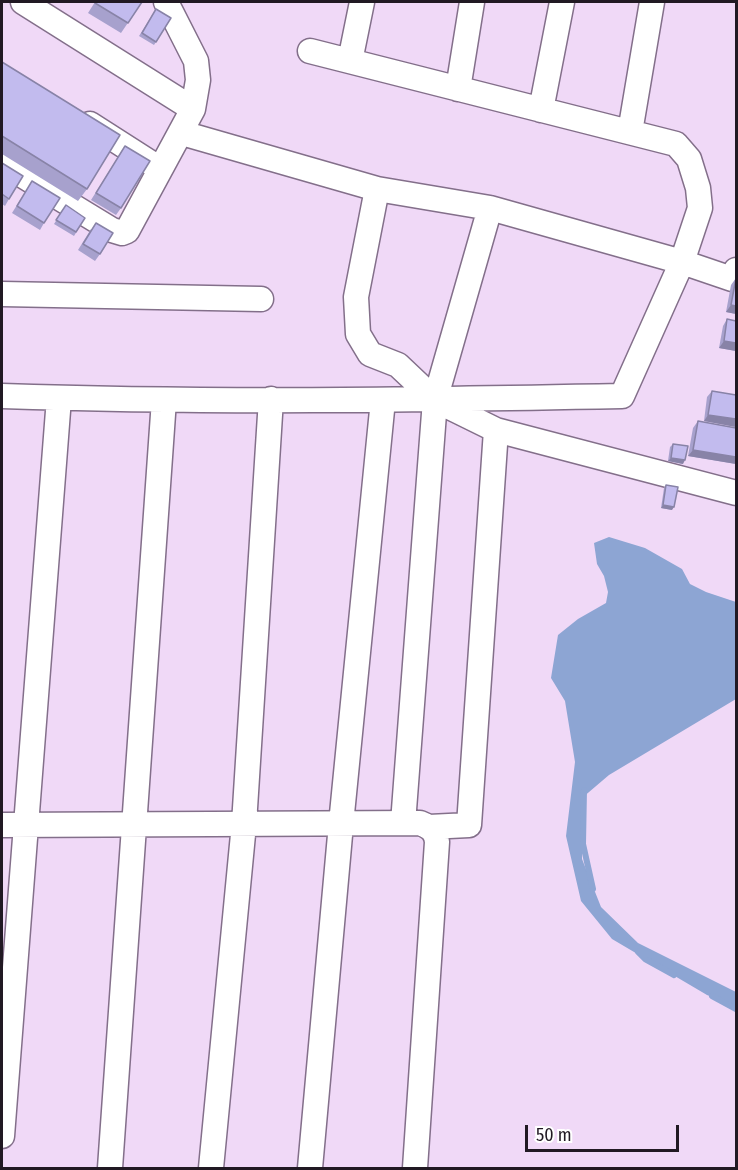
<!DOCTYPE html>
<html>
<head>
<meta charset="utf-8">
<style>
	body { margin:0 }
	#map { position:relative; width:738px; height:1170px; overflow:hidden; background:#f0d9f7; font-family:"Fira Sans Condensed",sans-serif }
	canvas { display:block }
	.frame { position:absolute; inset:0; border:3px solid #211923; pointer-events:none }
	.scale { position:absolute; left:525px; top:1125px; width:154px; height:27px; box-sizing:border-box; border:3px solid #211923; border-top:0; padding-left:8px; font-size:18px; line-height:21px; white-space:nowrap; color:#211923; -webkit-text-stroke:4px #fff; paint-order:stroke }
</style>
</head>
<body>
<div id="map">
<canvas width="738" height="1170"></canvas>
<div class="frame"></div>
<div class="scale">50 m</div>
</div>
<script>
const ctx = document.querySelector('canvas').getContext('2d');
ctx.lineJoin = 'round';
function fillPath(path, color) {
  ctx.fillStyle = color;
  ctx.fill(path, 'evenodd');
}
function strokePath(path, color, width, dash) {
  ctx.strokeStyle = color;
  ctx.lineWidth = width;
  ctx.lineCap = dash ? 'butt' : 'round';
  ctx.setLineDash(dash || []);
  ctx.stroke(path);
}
const water = new Path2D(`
	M609,537L645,548L682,569L690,584L706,592L736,602V699L609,775L582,798V859L601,907L638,943L736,992V1007L707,995L612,939L581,901L566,836L575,762L565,701L551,678L558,635L578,619L606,603L608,592L604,576L597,564L594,543Z`);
const stream = new Path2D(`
	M584,790L583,844L593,889
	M638,952L645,959L674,975
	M712,996L736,1009`);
const minor = new Path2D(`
	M166,2L196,61L198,80L193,109
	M350,61L362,2
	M458,89L472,2
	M541,110L562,2
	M90,124L154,165
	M630,132L652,2
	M182,133L377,189L490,208L682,262L732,279L736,270
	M2,163L112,230L122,233L127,231L193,109L23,2
	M377,189L356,297L358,334L370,354L398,365L435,400L496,430
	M2,294L261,299
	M2,396C208,403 416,400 622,396L682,262L700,208L698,188L689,159L676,144L310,51
	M403,823L435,400L490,208
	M2,825L420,823C430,827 436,831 437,842L415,1168
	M429,827L469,825L496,430L736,493
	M2,1136L59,398
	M110,1168L164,400
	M211,1168L244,824L271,399
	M310,1168L341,824L383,400`);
const wall = new Path2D(`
	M95,2H142L121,33L88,13Z
	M156,9L171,18L154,45L139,36Z
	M2,62L87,189L78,201L2,154Z
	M125,146L121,208L116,215L91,200Z
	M2,163L9,199L5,206L2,204Z
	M32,181L44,223L40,230L12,213Z
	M66,205L85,218L74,236L54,224Z
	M91,229L100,254L95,261L78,250Z
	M736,278V314L726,312L731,285Z
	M727,319L736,321V351L719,348L723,326Z
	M712,391L736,395V427L704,421L707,397Z
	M698,421L736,428V464L688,456L693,428Z
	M673,444L683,464L668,461L670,447Z
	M666,485L672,510L661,508L664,488Z`);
const shadedWall = new Path2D(`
	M731,305L736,306V314L726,312Z
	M724,341L736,343V351L719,348Z
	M708,415L736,419V427L704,421Z
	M693,450L736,457V464L688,456Z
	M671,458L685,460L683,464L668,461Z
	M663,505L674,507L672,510L661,508Z`);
const building = new Path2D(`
	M96,2H142L128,23L95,3Z
	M156,9L171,18L156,42L142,33Z
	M2,62L120,135L87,189L2,136Z
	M125,146L150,161L121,208L96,193Z
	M2,163L23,176L9,199L2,194Z
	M32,181L60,198L44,223L17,206Z
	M66,205L85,218L76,232L56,220Z
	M96,223L113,233L100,254L83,244Z
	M736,278V306L731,305Z
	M727,319L736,321V343L724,341Z
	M712,391L736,395V419L708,415Z
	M698,421L736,428V457L693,450Z
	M673,444L688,446L685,460L671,458Z
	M666,485L678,487L674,507L663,505Z`);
fillPath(water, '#8da5d3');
strokePath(stream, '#8da5d3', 6);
strokePath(minor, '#836f8a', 27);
strokePath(minor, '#fff', 24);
fillPath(wall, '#a7a1cd');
fillPath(shadedWall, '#8883a7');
fillPath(building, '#c2bbee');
strokePath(building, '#8883a7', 1.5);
</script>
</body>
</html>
